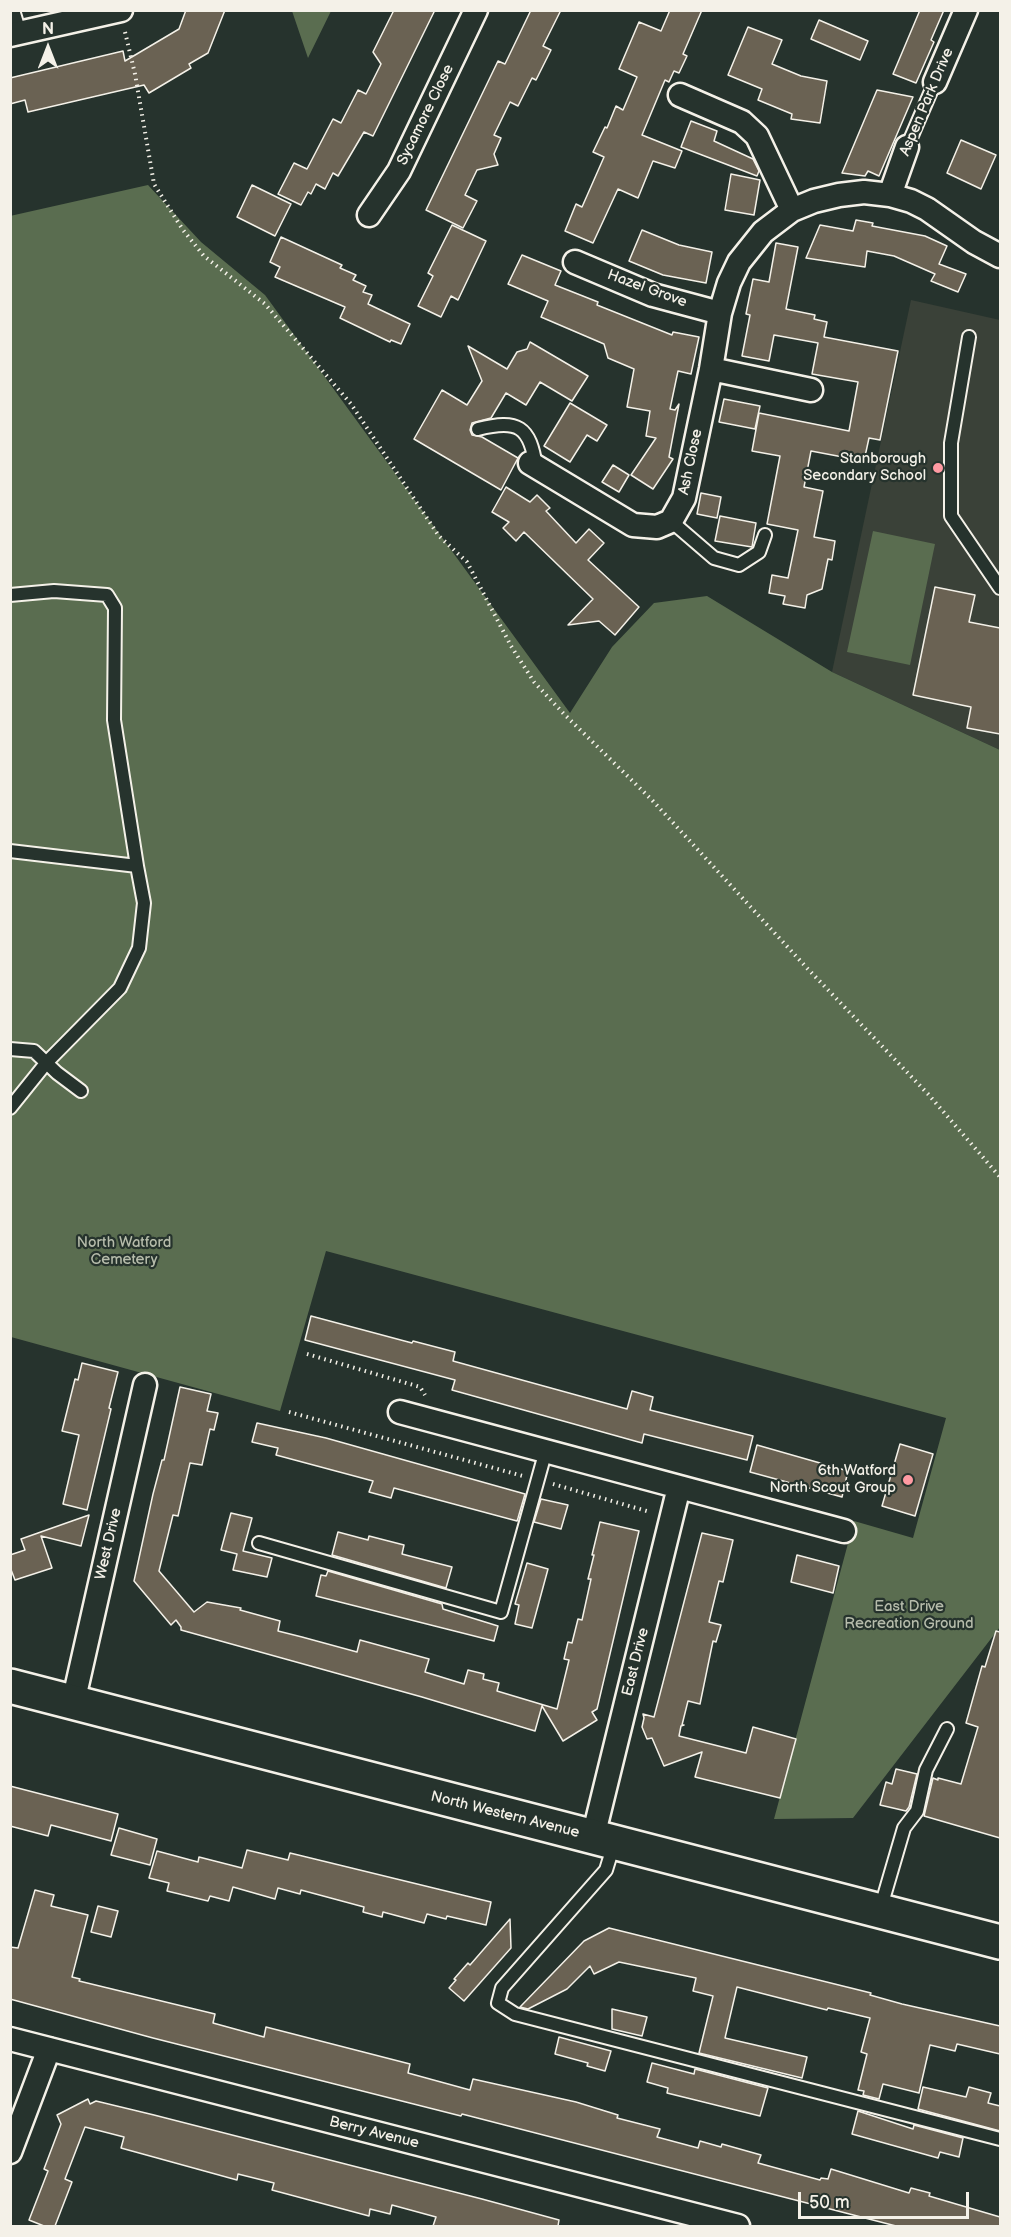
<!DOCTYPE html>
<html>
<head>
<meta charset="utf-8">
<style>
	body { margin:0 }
	#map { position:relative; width:1011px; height:2237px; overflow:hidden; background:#26332d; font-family:"Balsamiq Sans",sans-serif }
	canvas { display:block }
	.frame { position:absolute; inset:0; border:12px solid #f4f1e8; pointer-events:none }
	.north { position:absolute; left:18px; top:18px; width:60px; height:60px; -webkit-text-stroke:4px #26332d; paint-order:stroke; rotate:0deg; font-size:16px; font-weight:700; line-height:24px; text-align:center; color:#f4f1e8 }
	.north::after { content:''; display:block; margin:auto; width:21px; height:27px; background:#f4f1e8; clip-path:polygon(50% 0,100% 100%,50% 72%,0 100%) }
	.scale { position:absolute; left:798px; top:2192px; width:171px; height:27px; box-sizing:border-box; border:3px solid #f4f1e8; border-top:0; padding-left:8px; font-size:18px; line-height:21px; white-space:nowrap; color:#f4f1e8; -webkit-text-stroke:4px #26332d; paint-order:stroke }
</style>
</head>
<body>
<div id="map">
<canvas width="1011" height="2237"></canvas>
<div class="frame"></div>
<div class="north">N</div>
<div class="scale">50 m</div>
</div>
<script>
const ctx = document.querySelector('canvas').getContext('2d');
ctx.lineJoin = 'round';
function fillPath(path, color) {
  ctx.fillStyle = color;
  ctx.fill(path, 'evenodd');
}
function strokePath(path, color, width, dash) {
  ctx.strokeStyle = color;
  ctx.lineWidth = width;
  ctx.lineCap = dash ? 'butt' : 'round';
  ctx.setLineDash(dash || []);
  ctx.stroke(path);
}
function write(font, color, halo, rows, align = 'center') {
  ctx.font = font + ' "Balsamiq Sans",sans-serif';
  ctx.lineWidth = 4.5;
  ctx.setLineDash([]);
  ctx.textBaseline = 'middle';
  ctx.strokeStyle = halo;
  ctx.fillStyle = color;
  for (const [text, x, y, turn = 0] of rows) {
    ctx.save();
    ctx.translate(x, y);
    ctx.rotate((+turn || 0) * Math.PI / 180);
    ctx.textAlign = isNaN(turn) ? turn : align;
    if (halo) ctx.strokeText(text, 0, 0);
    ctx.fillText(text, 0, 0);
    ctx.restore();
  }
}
const built = new Path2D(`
	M911,300L1000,320V750L832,672Z`);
const green = new Path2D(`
	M292,11H331L308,58Z
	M148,185L201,242L265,295L570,713L612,647L654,603L707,596L832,672L1000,750V1627L853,1818L774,1819L854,1521L913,1538L946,1418L326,1251L280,1411L11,1337L10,216Z
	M873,531L935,544L910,665L847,652Z`);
const building = new Path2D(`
	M186,10H225L208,53L189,64L191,68L149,93L144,85L28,112L25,100L10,104V78L123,51L125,61L179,29Z
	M394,10H435L373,136L364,132L338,176L333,173L325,189L316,184L311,194L308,192L301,205L278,194L294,163L307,169L333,119L341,123L358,90L366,94L381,64L373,52Z
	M531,10H561L543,46L551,50L536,80L532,78L518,106L510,102L494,135L501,138L494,154L498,165L477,170L465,195L477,201L463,228L426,210L498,61L505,64Z
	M670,10H702L683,54L687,56L679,73L674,71L669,82L665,80L642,135L682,151L675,168L653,161L638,198L618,189L593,243L565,231L576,204L582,207L604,157L593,152L605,127L607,128L616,106L623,110L637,77L619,69L639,22L661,31Z
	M920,10H944L931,40L934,42L916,83L893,74Z
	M819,20L868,41L860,60L811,39Z
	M748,27L782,40L772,64L801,76L827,81L820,123L791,119L792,114L758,100L762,89L728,75Z
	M877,90L913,97L879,176L868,171L865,176L842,173Z
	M691,121L717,131L714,141L753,159L759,171L757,176L681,147Z
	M961,140L996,155L981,189L947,173Z
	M731,174L760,180L754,215L725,210Z
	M252,185L291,204L275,236L237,217Z
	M856,220L873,223L872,226L925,236L947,246L939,264L966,274L958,292L931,281L935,274L894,256L867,251L865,267L806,258L820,225L853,231Z
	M452,225L486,241L458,300L451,296L441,317L418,306L433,276L428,273Z
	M642,230L679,245L712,252L706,283L663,275L629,261Z
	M281,237L342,265L340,268L356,275L353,280L366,286L363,292L372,295L368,304L410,324L401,344L391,340L390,342L340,318L345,307L275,277L280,267L270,262Z
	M776,243L798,247L786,309L815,315L814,319L827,322L824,337L898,351L880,440L869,438L864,461L811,451L804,487L823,491L814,537L835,541L832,560L828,559L822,589L807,595L805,608L783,604L785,596L769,593L772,575L788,578L798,530L767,524L780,456L752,451L759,413L849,431L858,382L812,374L818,343L774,335L769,361L742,356L750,315L746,314L753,279L769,282Z
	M522,255L561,271L555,285L598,302L597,305L672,335L673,332L699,337L691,374L678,371L670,409L675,410L679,404L669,457L673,459L653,489L631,475L656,438L646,436L650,411L627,407L634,369L608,358L604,344L541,317L548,301L508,284Z
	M530,342L588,376L572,401L540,382L526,405L506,393L491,418L472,423L470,430L472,435L482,437L518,458L501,490L414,439L442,390L467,405L482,381L468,346L507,369L517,352L527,349Z
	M724,399L760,406L755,429L719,422Z
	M570,403L607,425L597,441L587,435L570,462L544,446Z
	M613,465L629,475L619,492L602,482Z
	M506,487L530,502L537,495L550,508L546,511L576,543L589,529L604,543L588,560L639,607L615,635L599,621L568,625L593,599L524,532L516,541L503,528L509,522L492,512Z
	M701,493L721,497L717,518L697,514Z
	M720,516L756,523L752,547L715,541Z
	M935,587L975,595L969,622L1000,628V734L967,728L971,707L913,695Z
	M311,1316L412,1343L413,1341L455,1352L453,1361L627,1409L632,1391L653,1397L650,1410L753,1436L747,1460L644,1434L642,1443L452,1390L455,1380L305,1340Z
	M82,1363L118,1372L109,1408L111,1409L87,1510L63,1504L79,1435L62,1431L75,1379L78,1380Z
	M180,1387L211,1394L207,1411L218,1413L214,1430L210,1429L202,1465L190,1463L178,1516L173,1515L159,1571L194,1612L207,1602L241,1608L240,1610L280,1621L278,1631L302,1637L357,1652L360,1640L429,1659L425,1672L464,1684L468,1670L484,1674L483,1679L499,1683L497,1691L557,1709L569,1660L564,1659L568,1642L572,1643L578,1619L582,1620L591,1579H588L594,1555H592L600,1522L639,1531L597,1709L592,1712L597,1720L563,1741L542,1706L535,1731L422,1697L181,1630V1627L176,1620L171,1625L134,1581L153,1494L162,1460H164Z
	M257,1423L326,1438L525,1494L518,1518L517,1521L394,1488L391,1498L369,1492L373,1481L276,1455L278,1448L252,1442Z
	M900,1444L933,1454L915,1516L882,1506Z
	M757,1445L848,1471L842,1497L750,1472Z
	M541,1499L568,1505L561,1529L534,1522Z
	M231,1513L252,1518L243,1551L272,1558L267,1577L233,1570L237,1554L221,1550Z
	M89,1515L81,1546L41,1536L52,1568L15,1580L10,1567V1555L25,1550L21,1539Z
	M338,1532L368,1540L369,1536L404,1545L402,1554L452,1567L446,1588L332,1555Z
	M702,1533L733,1540L723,1582L719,1581L709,1622L721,1625L716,1642L713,1641L700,1704L688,1701L682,1725H684L681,1726L679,1736L746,1753L753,1727L796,1739L780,1798L695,1777L702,1752L664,1766L652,1738L647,1739L642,1727L644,1718L643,1714L654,1717Z
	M797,1555L839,1566L833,1593L791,1582Z
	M527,1563L548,1569L532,1628L515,1624L519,1605L515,1604Z
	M328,1571L442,1604L443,1609L498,1626L494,1641L316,1596L321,1575L326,1576Z
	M996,1631L1000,1632V1838L924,1816L933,1778L938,1780V1778L961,1784L978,1727L966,1723L982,1666L985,1667Z
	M896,1769L917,1774L909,1807L906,1811L880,1805L886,1782L892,1784Z
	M10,1786L118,1814L111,1841L51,1825L48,1836L10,1826Z
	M119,1828L157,1839L150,1865L111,1855Z
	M247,1850L288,1860L290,1853L491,1902L486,1925L447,1916L446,1919L427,1914L424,1923L383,1912L382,1917L363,1912L364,1907L301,1890L300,1894L278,1888L275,1899L233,1887L229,1901L210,1896L208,1901L167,1891L169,1883L149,1878L157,1851L198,1862L199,1857L242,1868Z
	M35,1890L54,1895L51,1906L88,1915L72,1977L80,1979L79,1981L215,2014L213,2023L264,2037L266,2027L410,2064L408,2073L470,2090L473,2079L576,2102L618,2115L617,2118L660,2129L657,2137L698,2148L700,2141L721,2147L722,2144L761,2155L758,2163L820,2180L821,2178L828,2179L831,2169L909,2193L911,2188L930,2193L929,2196L1000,2217V2226H896L462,2114L461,2116L153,2038L10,1999V1947L18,1948Z
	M98,1906L118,1911L111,1937L91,1932Z
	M510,1919L511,1948L464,2001L449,1988L456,1980L454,1979L468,1963L470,1965Z
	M609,1928L871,1993L870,1995L902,2004L1000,2026V2054L957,2044L955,2051L930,2045L919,2093L883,2084L879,2099L863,2095L864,2091L858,2090L867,2054L861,2052L870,2018L828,2008L827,2010L807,2005L737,1987L725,2038L807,2057L802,2078L699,2053L713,1996L693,1991L696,1978L619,1962L594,1974L590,1966L567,1989L528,2009L520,2007L584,1941Z
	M612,2009L647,2017L642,2036L612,2029Z
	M559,2037L611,2051L605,2071L587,2066L588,2063L555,2054Z
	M652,2063L694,2074L695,2069L768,2088L760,2116L667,2093L668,2088L647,2082Z
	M923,2087L966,2097L969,2087L991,2093L988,2103L1000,2106V2131L918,2109Z
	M88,2099L90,2104L96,2101L154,2115L482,2199L559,2220L558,2226H433L436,2217L392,2205L390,2214L370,2209L369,2216L272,2190L274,2183L238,2174L237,2180L121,2148L124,2137L85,2127L65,2179L72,2182L55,2226H44L29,2220L48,2171L44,2169L61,2124L57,2115Z
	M858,2111L913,2129L914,2125L963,2138L959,2157L940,2152L938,2158L852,2134Z`);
const path = new Path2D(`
	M125,32L135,74L154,184L183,230L204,256L265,304L351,404L439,536L467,562L511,646L534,682L564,714L652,800L806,967L928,1094L1000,1177
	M307,1354L420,1387L425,1395
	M289,1412L523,1476
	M553,1484L650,1512`);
const lane = new Path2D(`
	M13,10L20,33
	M907,147L935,82
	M969,337L951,443V516L1000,588
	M478,429C518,419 530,426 536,467
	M671,521L714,558L739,565L759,552L765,535
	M10,595L54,591L107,595L115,608L114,720L137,866L10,851
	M10,1049L34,1051L57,1073L81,1091
	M10,1108L47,1062L120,988L139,948L144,903L137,866
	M259,1543L501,1612L546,1450
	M614,1844L606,1870L502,1988L498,2003L515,2014L1000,2139
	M880,1910L904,1828L917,1811L926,1770L947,1729`);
const street = new Path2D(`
	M10,35L121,10
	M935,82L966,10
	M680,95L742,122L757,136L792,210
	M890,195L907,147
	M369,215L399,171L476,10
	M575,262L653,295L720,313
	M711,369L811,390
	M530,463L633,525L657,527L671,521L684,498L711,369L720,313L729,283L739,262L763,232L792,210L814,201L839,195L864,192L890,195L911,201L927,209L974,242L1000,256
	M400,1412L844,1531
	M73,1703L145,1385
	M593,1837L679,1487
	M10,2039L738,2226
	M10,2152L49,2049`);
const highway = new Path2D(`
	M10,1686L1000,1942`);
const markers = [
	[938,468,6,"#ff9aa2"],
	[908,1480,6,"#ff9aa2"]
];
const streetNames = [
	["Aspen Park Drive",927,102,-67],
	["Sycamore Close",426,115,-64],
	["Hazel Grove",647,289,20],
	["Ash Close",691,462,-78],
	["West Drive",109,1544,-77],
	["East Drive",636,1662,-76],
	["North Western Avenue",505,1815,14],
	["Berry Avenue",374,2133,14]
];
const poiNames = [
	["Stanborough",926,459],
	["Secondary School",926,476],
	["6th Watford",896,1471],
	["North Scout Group",896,1488]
];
const parkNames = [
	["North Watford",124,1243],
	["Cemetery",124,1260],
	["East Drive",909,1607],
	["Recreation Ground",909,1624]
];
fillPath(built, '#3a4138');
fillPath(green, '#5a6d50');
fillPath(building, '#6a6253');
strokePath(building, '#f4f1e8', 1.5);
strokePath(lane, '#f4f1e8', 16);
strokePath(street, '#f4f1e8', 27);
strokePath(highway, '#f4f1e8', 38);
strokePath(path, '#f4f1e8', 4, [1.5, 4.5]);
strokePath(lane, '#26332d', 12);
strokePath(street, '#26332d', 22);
strokePath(highway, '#26332d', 33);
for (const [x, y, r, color] of markers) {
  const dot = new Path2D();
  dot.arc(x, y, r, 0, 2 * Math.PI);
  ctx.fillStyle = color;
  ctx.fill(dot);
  strokePath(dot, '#26332d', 2);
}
write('15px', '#f4f1e8', '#26332d', streetNames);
write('15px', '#f4f1e8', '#26332d', poiNames, 'right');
write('15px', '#b6bcab', '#26332d', parkNames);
</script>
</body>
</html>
